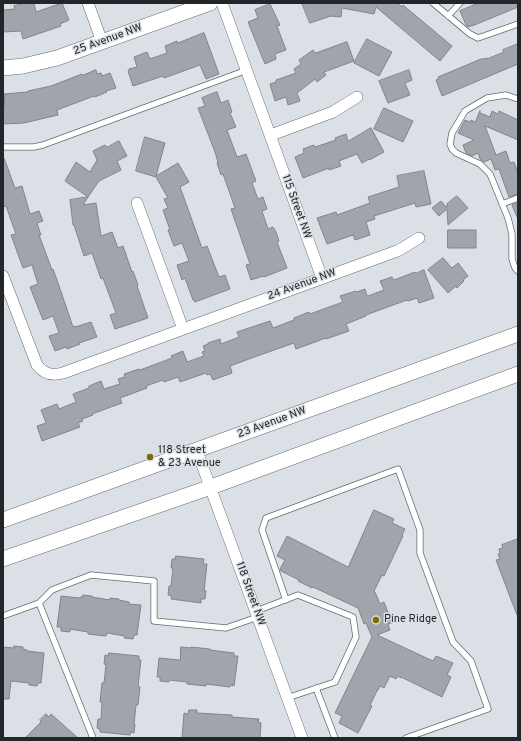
<!DOCTYPE html>
<html>
<head>
<meta charset="utf-8">
<style>
	body { margin:0 }
	#map { position:relative; width:521px; height:741px; overflow:hidden; background:#dbe0e6; font-family:Overpass,sans-serif }
	canvas { display:block }
	.frame { position:absolute; inset:0; border:4px solid #232628; pointer-events:none }
</style>
</head>
<body>
<div id="map">
<canvas width="521" height="741"></canvas>
<div class="frame"></div>
</div>
<script>
const ctx = document.querySelector('canvas').getContext('2d');
ctx.lineJoin = 'round';
function fillPath(path, color) {
  ctx.fillStyle = color;
  ctx.fill(path, 'evenodd');
}
function strokePath(path, color, width, dash) {
  ctx.strokeStyle = color;
  ctx.lineWidth = width;
  ctx.lineCap = dash ? 'butt' : 'round';
  ctx.setLineDash(dash || []);
  ctx.stroke(path);
}
function write(font, color, halo, rows, align = 'center') {
  ctx.font = font + ' Overpass,sans-serif';
  ctx.lineWidth = 3;
  ctx.setLineDash([]);
  ctx.textBaseline = 'middle';
  ctx.strokeStyle = halo;
  ctx.fillStyle = color;
  for (const [text, x, y, turn = 0] of rows) {
    ctx.save();
    ctx.translate(x, y);
    ctx.rotate((+turn || 0) * Math.PI / 180);
    ctx.textAlign = isNaN(turn) ? turn : align;
    if (halo) ctx.strokeText(text, 0, 0);
    ctx.fillText(text, 0, 0);
    ctx.restore();
  }
}
const building = new Path2D(`
	M25,3H34L36,12L62,3L69,20L60,24L61,26L23,39L21,31L3,32V10L15,9L14,6Z
	M302,3H398L402,7L403,5L452,46L440,61L376,7L374,14L342,8L341,17L331,16L310,23Z
	M479,3H518V7L472,26H471L468,27L466,25L460,11Z
	M270,4L280,25L277,26L286,50L275,54L276,59L265,64L248,22L258,18L255,10Z
	M204,33L219,74L206,79L200,65L164,78L163,76L133,86L128,71L129,70V69L137,67L134,57L147,52L150,59L167,53L165,46L177,41V43Z
	M367,39L392,52L379,76L354,63Z
	M347,42L354,61L324,72L326,75L317,82L315,79L297,93L300,101L288,105L286,97L275,101L270,84L276,82V80L296,73L294,69L301,64L299,60L313,50L315,53Z
	M518,44V64L442,96L436,80L439,79L438,77L481,59H483L487,58V59L504,52L503,50Z
	M96,70L97,74L101,73L102,76L110,73L116,88L106,91L107,92L95,97L94,96L57,110L58,115L24,123L3,124V105H5L4,94L28,92V91L51,86L82,74L83,75Z
	M409,70L412,80L405,83L410,95L388,103L379,81Z
	M217,92L221,103L228,100L232,112L230,113L236,127L227,130L237,157L246,154L256,181L252,183L258,199L263,197L267,209L262,211L268,229L273,227L276,232L279,241L277,242L287,268L264,277L263,276L251,280L246,265L250,264L231,209L235,208L223,174L221,175L217,163L218,162L215,152L198,108L205,106L202,98Z
	M384,108L413,121L403,142L374,129Z
	M480,111V113L490,117L492,111L498,114L499,111L518,120V140L485,126L496,155L506,151L510,163L514,162L518,173V194L509,197L499,169L495,170L491,159L484,162L480,159L478,153L472,156L466,153L463,145L474,140L458,133L465,120L470,122L471,120L475,122Z
	M371,128L384,152L369,160V159L362,163L357,154L339,161L341,166L329,170V168L303,178L295,157L304,153L303,149L314,145L315,147L336,140L335,138L346,134L348,141Z
	M145,137L165,143L156,176L178,163L189,182L180,187L202,248L207,246L219,277L225,275L230,289L195,302L194,300H193L185,278L182,280L177,265L189,261L182,243L174,246L168,230H170L163,210L168,208L164,199L168,198L156,177L136,171Z
	M119,141L127,156L117,161L121,170L99,181L88,197L65,181L76,162L90,172L97,160L93,151L105,145L107,147Z
	M3,158H4L15,188L22,186L30,214L39,211L43,221L37,223L41,235H39L52,270L53,269L57,280L73,327L75,326V327L91,322L97,337L79,343L80,344L67,349L66,347L55,351L49,336L59,333L53,316L43,320L30,287L38,284L32,265L23,268L11,235L16,234L6,206L3,207Z
	M424,171L431,204L416,207L415,203L374,216L375,219L366,222L370,235L355,240L353,235L327,244L317,218L336,212L337,215L370,203L368,197L399,187L397,176Z
	M457,196L468,208L448,225L447,209L439,216L432,208L441,201L447,208V204Z
	M88,197L83,205L96,203L101,236L112,232L118,248L123,246L132,272L133,271L138,285L137,286L148,318L115,329L110,315L116,313L103,278L101,279L92,253L84,256L74,225H73L70,200Z
	M518,203V217H517L512,205Z
	M448,230H476V248H448Z
	M443,258L452,268L458,263L468,276L463,280L464,281L457,288L456,286L448,293L428,270Z
	M424,270L434,298L419,303L417,298L408,301L407,300L374,312L366,315V316L346,324L349,331L326,339V338L296,349L294,343L260,355L230,366L232,373L213,380L210,374L207,375L206,373L180,382L178,377L164,382L163,380L146,386L147,388L120,398L122,403L92,414L93,415L82,419L83,421L78,423L80,427L42,441L37,426L46,423L41,410L57,404L59,409L76,402L73,394L89,388V386L101,381L104,389L120,384L118,379L125,377L124,374L139,369L140,370L172,358L171,356L183,351L187,362L204,356L202,352L205,351L203,346L208,344V343L220,339L221,344L239,337L237,332L270,321L273,328L294,320V318L309,312L310,314L343,302L340,296L356,291L357,292L365,289L367,296H368L384,290L380,281L392,277L394,280L415,272L416,273Z
	M374,510L394,519L392,523L405,529L402,535L403,536L384,576L382,575L374,591L375,592L380,604L384,602L392,623L388,624L390,630L377,635L433,661L436,656L453,663L447,675L451,677L442,697L401,677V678L398,676L396,679L390,676L384,688L380,686L378,690V689L370,705L372,706L358,733L339,723L342,716L335,713L372,637L366,623L364,624L358,608L313,587L312,588L298,581L299,580L281,571L280,569L285,560L277,556L287,536L348,567Z
	M518,539V615H517L496,560L500,559L498,554H500L499,549L503,548L502,545Z
	M176,556L204,559L203,564H207L204,591H206L205,599H201V603L171,599L172,596L168,595L169,586H171L173,568H171L172,559H175Z
	M83,595L92,596V597L110,600V598L119,599V600L129,602V604L141,605L137,635H134L133,639L124,638L125,636L107,633L106,636L88,634V632L70,629V632L61,631V627H57L61,596L79,598L80,597H83Z
	M14,646L23,647V649L27,650V651L44,653L41,683H38L37,686L29,685V683L11,681L9,699H3V647L14,648Z
	M181,647L191,648V647L210,649V650L234,653V656H238L234,686L231,685L230,687L206,684V686L187,684V682L169,680V682L160,681V677H157L159,658L180,660Z
	M109,653L139,656V660H141L138,686L140,687L138,705H136L134,724H135L134,733L131,732L130,735L100,732V729L97,728L98,719H101L102,702H100L102,683H104L106,665L104,664L105,655L108,656Z
	M189,710H197V713L232,715V717L259,719L258,722L261,723L260,738H182L184,713L188,714Z
	M46,714L49,717L51,714L78,738H25L41,722L40,720Z`);
const lane = new Path2D(`
	M433,3L470,34L478,38L518,24
	M448,16L460,3
	M518,99L506,95L487,98L465,111L452,133L450,144L452,149L456,153L480,164L490,174L508,218L512,234V259L515,268L518,271
	M3,147H34L43,145L247,70
	M502,204L518,198
	M286,600L262,530L266,518L398,469L420,530V553L453,642L471,661L488,709L406,738
	M256,611L298,595L353,617L356,637L335,682L287,698
	M3,616L39,603
	M316,688L335,738
	M93,738L39,603L52,590L91,575L154,581V621L226,628L258,617`);
const street = new Path2D(`
	M88,3L102,42
	M222,3L322,278
	M271,135L333,112L357,97
	M137,203L183,329
	M3,276L37,365C44,374 52,376 63,373L397,251L401,249L419,238
	M197,451L302,738`);
const secondary = new Path2D(`
	M3,68L23,66L57,58L210,3
	M3,520L518,334
	M3,559L211,487L518,374`);
const markers = [
	[150,457,4,"#7e6c07"],
	[376,620,4,"#7e6c07"]
];
const streetNames = [
	["25 Avenue NW",108,40,-20],
	["115 Street NW",296,207,70],
	["24 Avenue NW",302,285,-20],
	["23 Avenue NW",272,423,-20],
	["118 Street NW",250,594,70]
];
const poiNames = [
	["118 Street",158,451],
	["& 23 Avenue",158,464],
	["Pine Ridge",384,620]
];
fillPath(building, '#9fa5aa');
strokePath(building, '#80858a', 1);
strokePath(lane, '#666b70', 7);
strokePath(street, '#666b70', 12);
strokePath(secondary, '#666b70', 16);
strokePath(lane, '#fff', 5.5);
strokePath(street, '#fff', 11);
strokePath(secondary, '#fff', 15);
for (const [x, y, r, color] of markers) {
  const dot = new Path2D();
  dot.arc(x, y, r, 0, 2 * Math.PI);
  ctx.fillStyle = color;
  ctx.fill(dot);
  strokePath(dot, '#dbe0e6', 1.5);
}
write('11px', '#232628', '#dbe0e6', streetNames);
write('11px', '#232628', '#dbe0e6', poiNames, 'left');
</script>
</body>
</html>
